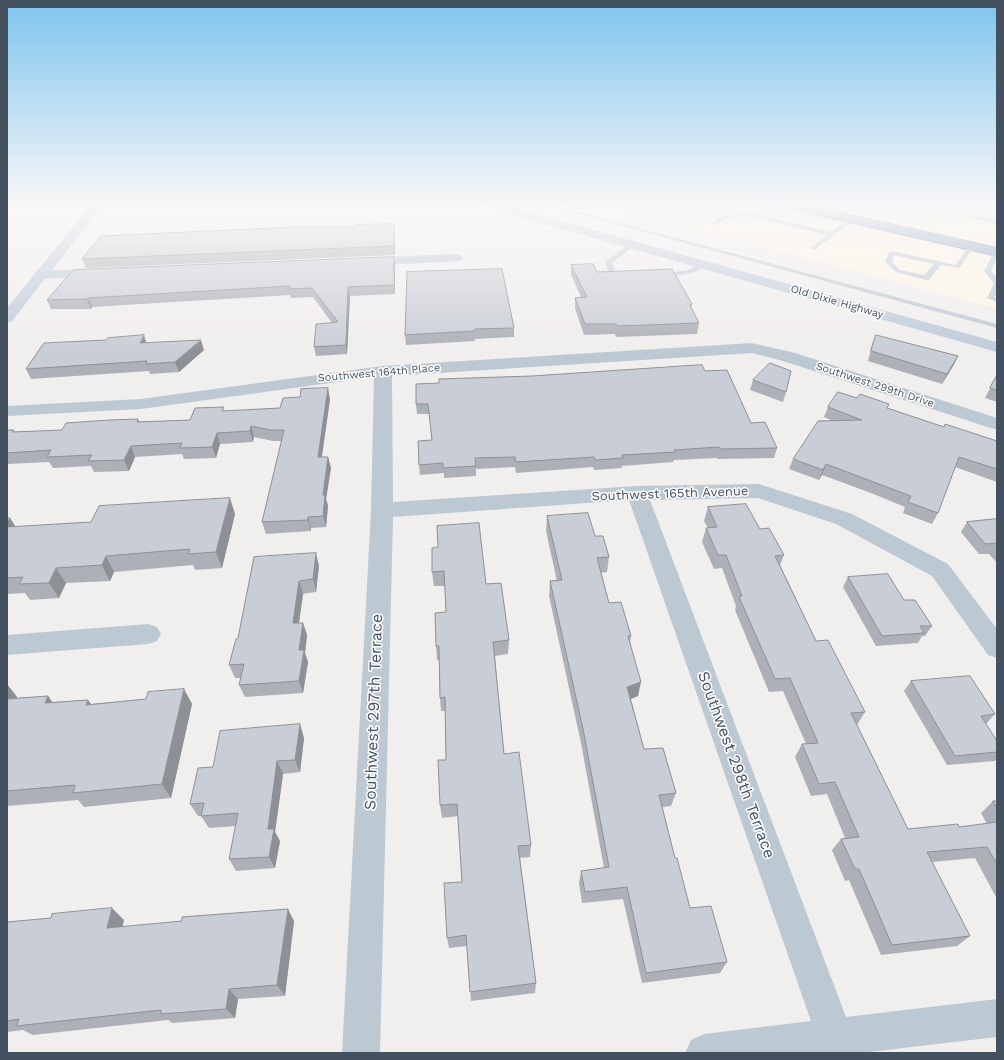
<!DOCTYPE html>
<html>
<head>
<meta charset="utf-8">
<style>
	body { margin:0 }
	#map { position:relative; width:1004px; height:1060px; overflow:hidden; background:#f1eeee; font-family:"Work Sans",sans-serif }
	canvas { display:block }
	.frame { position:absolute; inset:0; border:8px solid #44515e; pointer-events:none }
</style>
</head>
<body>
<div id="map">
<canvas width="1004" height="1060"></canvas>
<div class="frame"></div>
</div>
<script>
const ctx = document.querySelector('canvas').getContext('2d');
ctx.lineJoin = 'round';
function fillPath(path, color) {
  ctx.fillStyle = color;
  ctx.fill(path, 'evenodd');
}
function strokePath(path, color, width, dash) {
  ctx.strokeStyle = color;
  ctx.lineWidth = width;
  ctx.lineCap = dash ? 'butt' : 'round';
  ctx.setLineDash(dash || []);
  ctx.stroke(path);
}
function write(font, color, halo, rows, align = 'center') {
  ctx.font = font + ' "Work Sans",sans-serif';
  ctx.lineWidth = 3;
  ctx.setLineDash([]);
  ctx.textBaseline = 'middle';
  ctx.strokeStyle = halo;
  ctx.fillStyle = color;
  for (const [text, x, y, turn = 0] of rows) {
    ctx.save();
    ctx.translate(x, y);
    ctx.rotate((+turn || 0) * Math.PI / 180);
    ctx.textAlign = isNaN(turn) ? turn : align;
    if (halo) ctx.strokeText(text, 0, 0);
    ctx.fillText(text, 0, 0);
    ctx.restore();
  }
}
const commercial = new Path2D(`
	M773,205H997V308L633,213Z`);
const lane = new Path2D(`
	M545,205H553L997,324V328Z
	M730,205H736L742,211L831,232L850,218L855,219L814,250L811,248L812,247L827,235L745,215L726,219L716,225H712V223L722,216L737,213Z
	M922,205H928L997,220V224L926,208Z
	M997,207V211L964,212L961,210L964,208Z
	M631,243L636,244L612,263L617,275H624L628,277L624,279H611L605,262Z
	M971,244L974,246L960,268L941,265L929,280H926L896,272L885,262L889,253L892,251L956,265L969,245ZM894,255L934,264L924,275L900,270L892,262Z
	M997,250V258L991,271L997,278V293L995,297L997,298V302L987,298L994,283L984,271L994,252Z
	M705,262L708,264L707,265L692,273L661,278L657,276L661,274L688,270Z`);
const street = new Path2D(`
	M624,205H718L716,208L712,209L628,211L624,210L622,207Z
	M456,254L461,255L463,258L461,261L364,266L359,265L357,262L359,259L364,258Z
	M100,269L105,270L107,273L105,276L41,279L36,278L34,275L36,272L41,271Z
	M752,343L795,353L997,418V430L783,361L752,353L392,376L393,502L637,486L759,484L852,514L948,564L997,629V658L988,655L932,576L836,524L758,498L650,500L846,1017L997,999V1037L861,1053H685L691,1040L704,1034L811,1021L629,500L393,517L380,1053H342L371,510L374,377L141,409L7,416V406L141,399L383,366Z
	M148,624L157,627L161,634L157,641L148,644L7,655V635Z`);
const secondary = new Path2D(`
	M91,205H103L12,321L7,323V308Z
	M486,205H504L997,342V352L488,208Z`);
const highway = new Path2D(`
	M785,205H805L997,248V256L791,209L787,208Z`);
const wall = new Path2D(`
	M395,232V255L86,268L82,259Z
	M395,265V294L350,296L347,354L316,356L314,347L332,323L313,297L291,298L290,295L92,307L91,309H51L47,300Z
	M571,265L597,272L692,304L691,307L699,323L697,334L616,337L615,334L584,335L575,308V298L581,297L571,275Z
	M407,272L514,328V337L475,339V341L406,345L405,335Z
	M876,335L958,356L953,366L942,384L868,361L872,345Z
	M146,343L204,350L179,372L150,374L149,371L31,379L26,369Z
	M705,371L751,423L777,448L774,458L717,459V458L674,460L673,462L622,466V468L594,470L593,467L516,473L515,467L476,469V476L444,478V473L420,475L419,465L432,440L429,414H417L416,404Z
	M997,375V402L985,398Z
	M753,380L786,392L783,402L750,390Z
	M857,398L944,427L997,441V482L955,467L938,513L932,524L903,513L905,507L871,493L822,475L819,480L789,469L793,459L833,421L824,417L828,407Z
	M330,399L322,457H328L331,468L326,499L328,506L326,527L311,528V531L266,534L262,522L282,441H273L254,437L253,442L220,444L216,458L184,459L182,454L135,457L129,471L94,472L91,466L53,468L49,462L7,464V430L16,432L62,430L138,419L140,422L190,420L225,411L280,408Z
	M708,507L760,529L784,555L780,565L816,641L865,712L857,725L908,829L959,827L987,824L981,813L993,801H997V899L975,858L932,862L970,936L957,946L881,955L849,880L845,881L832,850L841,839L845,838L827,794L811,796L795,757L802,744H806L783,691L769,692L735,610L736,606L722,568L714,569L702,542L706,528H708L704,521Z
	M235,514L222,568L195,570L193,565L114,572L110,581L66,583L59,598L30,600L25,593L7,594V518H10L16,527Z
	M547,516L595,536L609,557L607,572L601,573L609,603L631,636L630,642L638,696L631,699L644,749L676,793L671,806L662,807L675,858L690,908L727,962L720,973L642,983L623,899L582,903L579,883L581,871L604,868L581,743L549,596L550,581H557L546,531Z
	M997,519V563L989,554H979L961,532L967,522Z
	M432,548L486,584L509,640L508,654L495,656L504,754L531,845L530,857L520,858L536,983L535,993L471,1001L467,946L449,948L447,938L462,882L458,816L442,818L440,805L446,760L445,711H441L440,698L439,660H437L436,646L446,612L445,586H434L432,572Z
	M254,557L319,566L316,592L303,594L299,623H303L307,635L305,653L308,662L303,693L245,697L239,685L241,678H235L229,665L238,638Z
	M848,577L904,600L932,626L925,636H922L918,643L876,646L843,587Z
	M911,681L995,714L986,724L997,741V758L995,761L947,765L904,691Z
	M7,684L17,697L16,698L48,696L52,702L88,700L91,704L146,699L184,689L192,704L171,798L84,807L78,800L7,806Z
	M304,738L300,772L283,774L275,832L280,841L275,868L236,871L229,859L236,826L209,828L201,816H198L190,804L213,767Z
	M124,920L122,927L294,921L285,996L238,999L235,1018L172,1023L168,1020L33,1035L23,1030L7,1032V922Z`);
const shadedWall = new Path2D(`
	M394,224L395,232V255L394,246Z
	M394,257L395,265V294L394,285Z
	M348,287L350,296L347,354L346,345Z
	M88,298L92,307L91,309L87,299Z
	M144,335L147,345L140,343Z
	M201,340L204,350L179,372L175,362Z
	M958,356L953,366L942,384L947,374Z
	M328,388L330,399L320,468L318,457Z
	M251,426L254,437L253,442L250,431Z
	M217,433L220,444L216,458L212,447Z
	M131,446L135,457L129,471L124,460Z
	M328,457L331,468L326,499L328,506L326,527L323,516V495Z
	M826,464L822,475L819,480L823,470Z
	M230,498L235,514L222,568L216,552Z
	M308,517L311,528V531L308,520Z
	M10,518L20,534L7,530V524Z
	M316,553L319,566L316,592L313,579Z
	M106,556L114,572L110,581L102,565Z
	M56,568L66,583L59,598L49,583Z
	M299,581L303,594L297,636L293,623Z
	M303,623L307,635L305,653L308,662L303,693L299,681V650Z
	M641,682L638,696L625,701L627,687Z
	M7,684L17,697L9,714L7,712Z
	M184,689L192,704L171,798L162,784Z
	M48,696L59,711L45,703Z
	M88,700L98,715L86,705Z
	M300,724L304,738L300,772L295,760Z
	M277,761L283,774L275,832L280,841L275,868L269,857L268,829Z
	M112,908L124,920L119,940L107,928Z
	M288,909L294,921L285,996L277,985Z
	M229,989L238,999L235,1018L226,1009Z`);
const building = new Path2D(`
	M394,224V246L82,259L101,236L294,227H356V225Z
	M394,257V285L348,287L346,345L314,347L316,324L338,322L312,288L289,289L290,286L88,298L87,299L47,300L73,270Z
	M593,264L597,272L672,269L692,304L690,305L699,323L618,326L616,324H585L575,298L587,297L571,265Z
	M502,269L514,328L475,329V331L405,335L407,272Z
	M144,335L140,343L201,340L175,362L146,364L147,361L26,369L44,343L106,340L108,338Z
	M876,335L958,356L947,374L871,351Z
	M770,363L791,371L786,392L753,380Z
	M702,365L705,371L727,370L751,423L765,422L777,448L720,449L719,447L674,450L675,452L622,455L623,458L595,460L594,457L516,462L515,457L475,458L476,466L443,468V463L419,465L418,441L432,440L428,404H416V384L439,383V379L532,376Z
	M997,375V390L990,388Z
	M328,388L318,457H328L323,495H325L323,516L308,517V520L262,522L284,430H270L251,426L250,431L217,433L212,447L180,448L182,443L131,446L124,460L88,461L92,455L47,457L51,450L7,453V430H14L12,432L62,430L66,423L110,420L138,419L137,422L190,420L195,408L224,407L222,411L280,408L283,398L300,397L301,389Z
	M838,392L857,398L860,394L889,404L887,408L944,427L945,424L997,441V469L959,457L938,513L908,502L911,496L876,483L826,464L823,470L793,459L818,421L862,420L828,407Z
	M230,498L216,552L188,554L190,549L106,556L102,565L56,568L49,583L19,584L23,577L7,578V527L91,522L99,506Z
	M746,504L760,529L769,528L784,555L775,556L816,641L828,640L865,712L851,713L908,829L958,824L959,827L997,822V864L987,847L927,852L970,936L892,945L859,869H855L841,839L859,837L835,782L819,784L802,744L818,743L790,678L775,679L739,597L742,596L726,555H718L706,528L717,527L708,507Z
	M588,513L595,536H603L609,557L597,558L609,603L621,602L631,636H628L641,682L627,687L644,749L663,748L676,793L659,795L675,858H677L690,908L711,906L727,962L646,973L627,887L585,892L581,871L609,867L583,729L550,581L562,580L547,516Z
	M7,518H10L7,524Z
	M997,519V544L996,543L985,544L967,522Z
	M479,523L486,584L501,583L509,640L493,642L504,754L519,752L531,845L518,846L536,983L470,992L466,935L447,938L444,883L462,882L457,804L440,805L438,760H446L445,697L440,698L439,646H436L435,613L446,612L444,571L432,572V548L438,547L437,526Z
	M316,553L313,579L299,581L293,623H303L299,650H304L299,681L239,685L244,664L229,665L236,639L238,638L254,557Z
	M888,574L904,600H915L932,626H920L924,633L882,636L848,577Z
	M970,676L995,714L981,716L997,741V752L955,756L911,681Z
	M184,689L162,784L73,793L75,785L7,791V699L48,696L45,703L88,700L86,705L146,699L148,692Z
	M300,724L295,760L277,761L268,829H274L269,857L229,859L238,813L201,816L204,803L190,804L198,768L213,767L220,731Z
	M993,801H997V808Z
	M112,908L107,928L182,921V917L288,909L277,985L229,989L226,1009L161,1014V1010L16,1026L19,1019L7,1021V922L51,918L52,914Z`);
const farStreetnames = [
	["Old Dixie Highway",837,302,16],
	["Southwest 164th Place",379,373,-5],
	["Southwest 299th Drive",875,385,18]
];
const streetNames = [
	["Southwest 165th Avenue",670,494,-2]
];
const nearStreetnames = [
	["Southwest 297th Terrace",374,712,-88],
	["Southwest 298th Terrace",736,765,70]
];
fillPath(commercial, '#fef7e5');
strokePath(highway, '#6b8baf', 2);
fillPath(lane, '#bdc9d2');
fillPath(street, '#bdc9d2');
fillPath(secondary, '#becbda');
fillPath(highway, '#80a0c3');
fillPath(wall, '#adb0b7');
fillPath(shadedWall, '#8d9095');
fillPath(building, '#c9cdd5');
strokePath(building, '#8d9095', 1);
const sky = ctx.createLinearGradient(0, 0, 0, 353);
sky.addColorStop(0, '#7ec4ee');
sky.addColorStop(0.58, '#f9f7f7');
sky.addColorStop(1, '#f9f7f700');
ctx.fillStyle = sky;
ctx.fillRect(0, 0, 1004, 353);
write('11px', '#44515e', '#fff', farStreetnames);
write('13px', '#44515e', '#fff', streetNames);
write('16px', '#44515e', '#fff', nearStreetnames);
</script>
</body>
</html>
